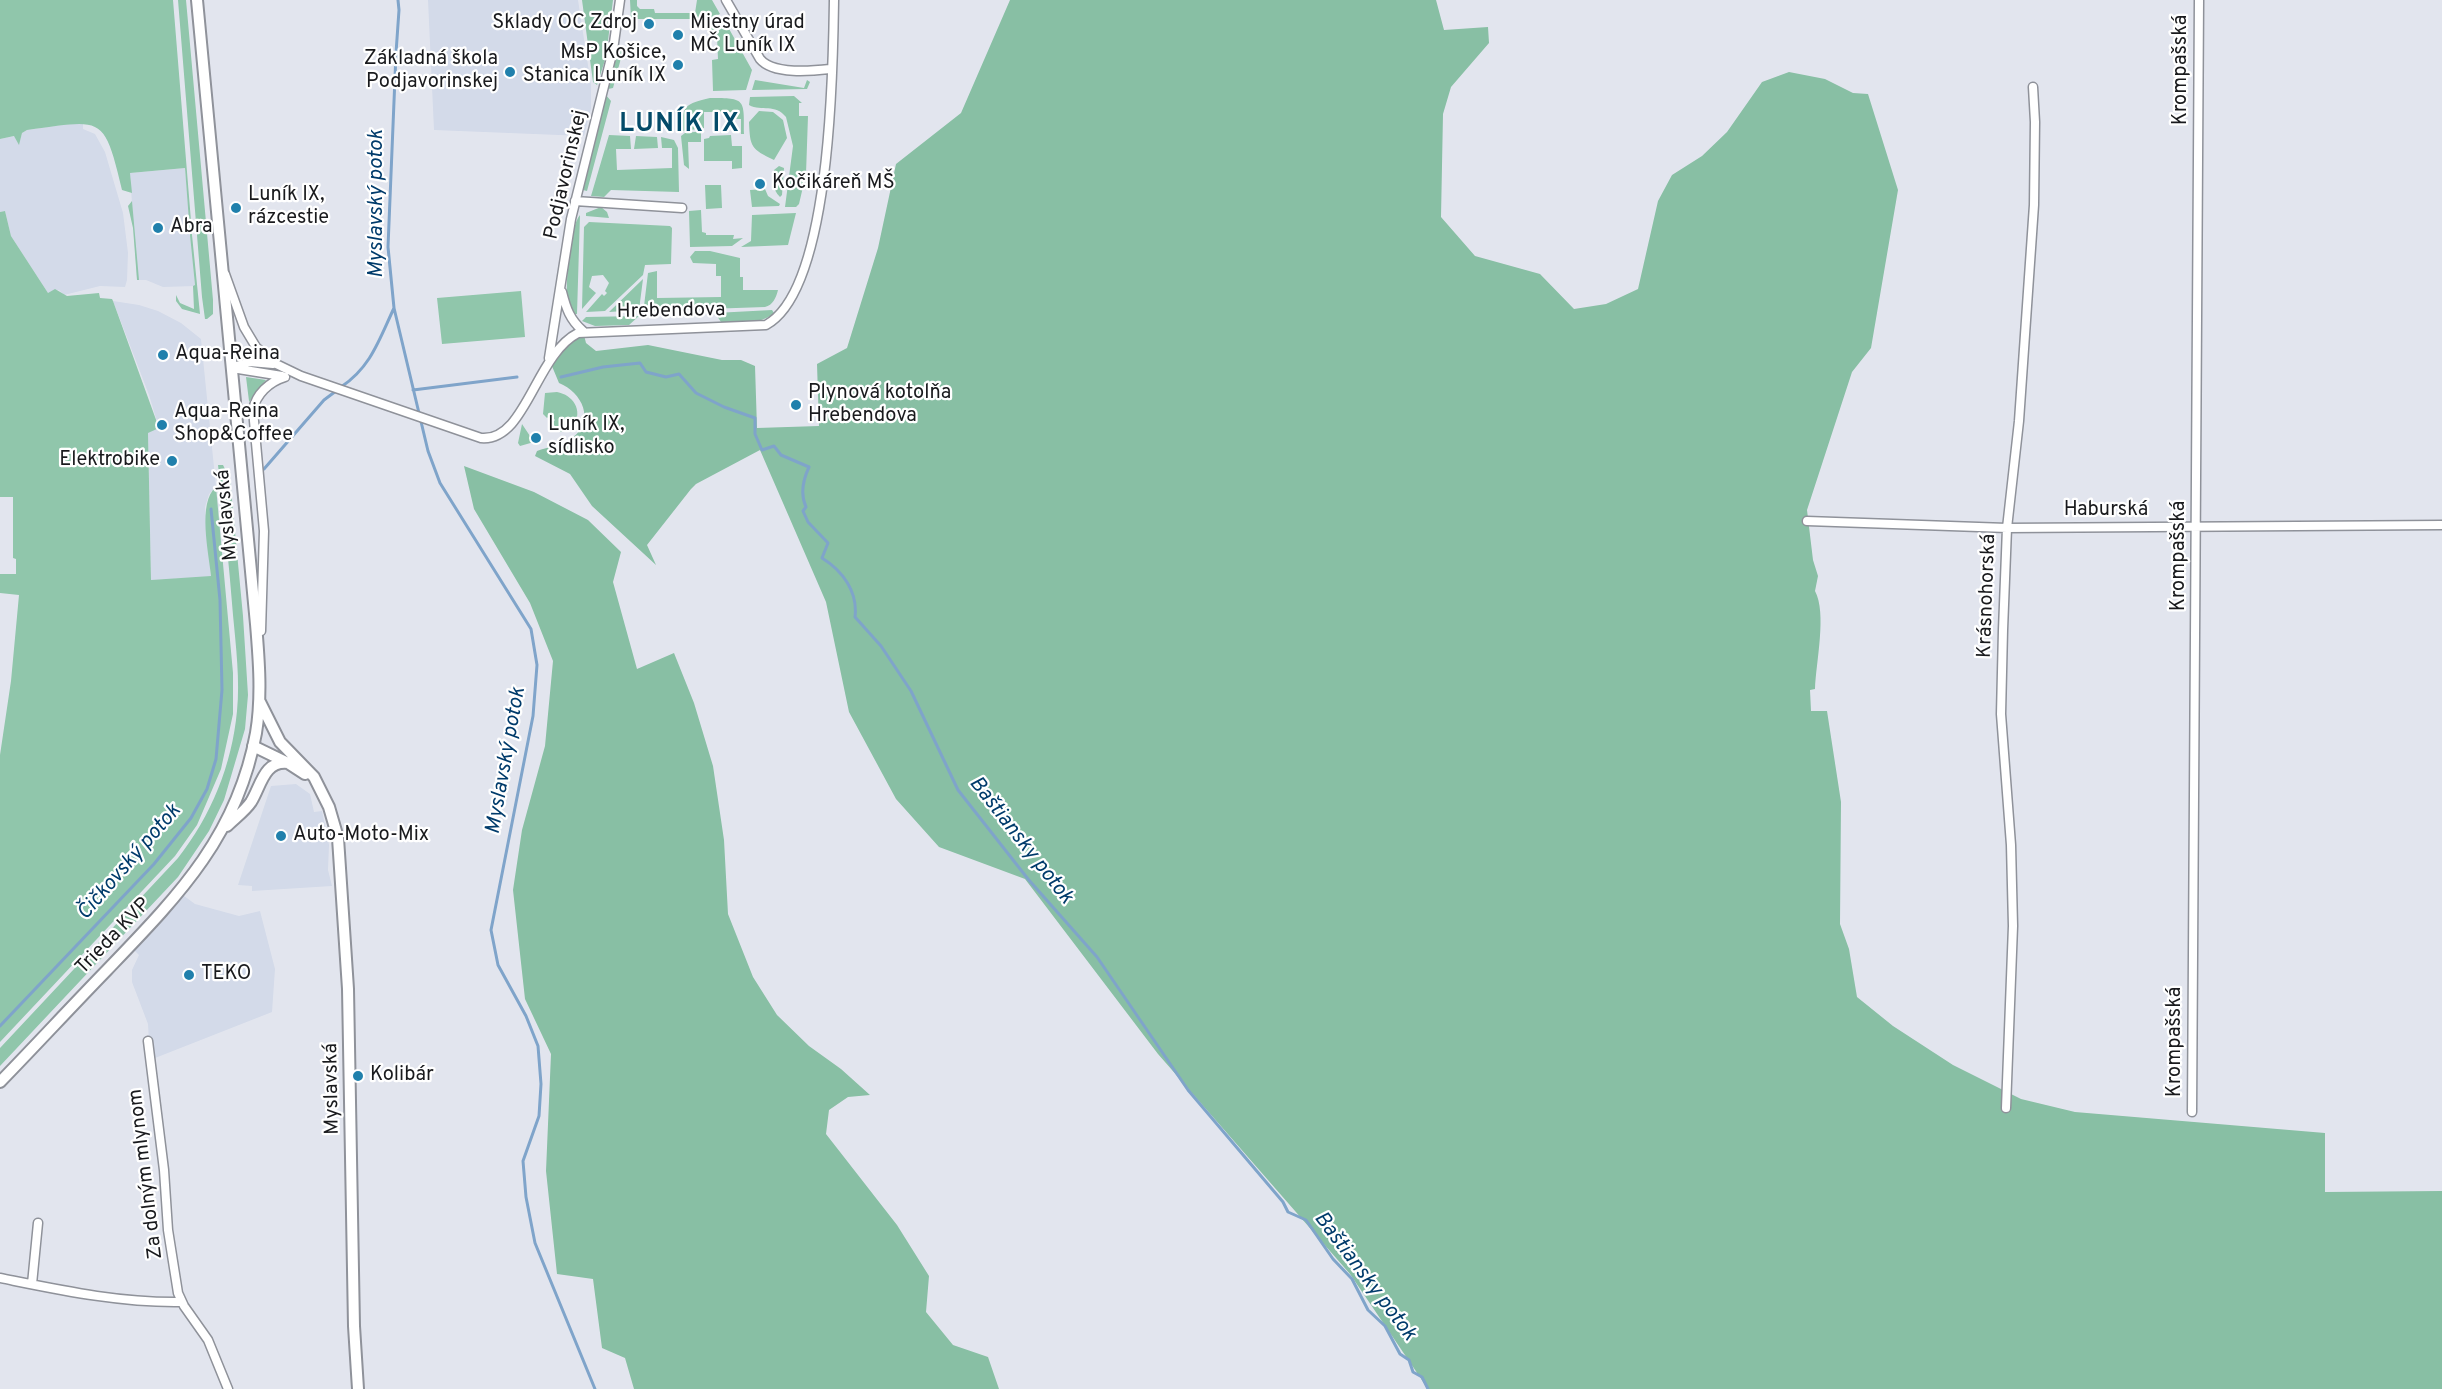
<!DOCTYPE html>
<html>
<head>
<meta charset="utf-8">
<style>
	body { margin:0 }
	canvas { display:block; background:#e2e5ee }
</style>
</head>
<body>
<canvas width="2442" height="1389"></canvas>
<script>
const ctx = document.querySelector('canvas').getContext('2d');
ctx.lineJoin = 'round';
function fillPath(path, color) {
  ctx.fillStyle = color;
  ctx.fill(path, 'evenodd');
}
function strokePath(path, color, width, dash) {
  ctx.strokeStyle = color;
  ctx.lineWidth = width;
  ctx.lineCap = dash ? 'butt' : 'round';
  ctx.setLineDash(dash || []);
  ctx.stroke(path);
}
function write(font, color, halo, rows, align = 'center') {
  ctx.font = font + ' Overpass,sans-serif';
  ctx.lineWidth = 4.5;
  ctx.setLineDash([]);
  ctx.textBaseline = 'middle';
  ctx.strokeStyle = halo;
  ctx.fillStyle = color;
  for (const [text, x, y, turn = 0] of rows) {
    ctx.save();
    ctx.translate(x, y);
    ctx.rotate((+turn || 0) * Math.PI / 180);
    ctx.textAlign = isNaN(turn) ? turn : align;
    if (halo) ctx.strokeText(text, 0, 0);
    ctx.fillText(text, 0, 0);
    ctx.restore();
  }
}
const built = new Path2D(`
	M428,0H578L591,85V108L584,136L434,130Z
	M83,122V129L95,134L105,152L123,213L128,253L127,280L125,287L100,286L64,295L59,290L48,293L11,236L5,211L0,212V139L15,136L19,144L22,133L27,130Z
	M185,168L195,286L163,287L146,280H137L130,173Z
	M113,301L139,305L158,311L181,323L201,339L216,487L209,494L205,507L211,577L151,580L148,432L159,428L149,395Z
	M296,784L310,794L314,812L322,811L329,845L328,870L332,886L252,891V886L238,885L271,786Z
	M180,893L195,904L239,916L260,911L275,969L272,1012L150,1060L148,1024L132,982V970L139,955L130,946Z`);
const green = new Path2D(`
	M0,0H173L191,221H189L185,168L130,173L132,193L122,190C104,113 102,120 27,130L22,133L19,145L14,136L0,139Z
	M178,0H186L188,22L213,300V314L207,319H205L202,297Z
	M582,0H613L606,57L597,85L593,82Z
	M630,0H637V6L640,9H654L655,13H695L697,0H712L720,14L709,19H631Z
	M723,18L752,70L746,90L713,91L712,60L718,59L717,37H711L710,27Z
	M618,46L624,47L613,88L608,89Z
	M755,80L804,88L807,80L810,82L807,89L752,90Z
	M606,95L611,101L587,191L583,190Z
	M794,96L802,103H799V116H808L806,174L799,204L796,207H785L793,146L786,117C775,103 762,112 749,105L750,97Z
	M710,98C746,98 744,99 744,134H741V119H732L731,112H704V128L683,131C681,105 686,104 710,98Z
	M759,111L773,112L783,120L787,138L774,160C751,149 750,147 749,122Z
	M704,131L701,133V142H688L689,169L684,165L681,136L685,133Z
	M609,135L630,136L631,149H616L617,170L672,168V148H662L661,137L674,140L678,148L679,192L611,190L604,197L591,196Z
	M731,135L732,146H742V168L732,169V161H704V139L709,138L710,136Z
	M636,136L657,137L658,148L634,149Z
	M779,166L784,168L782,195L780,197C772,189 772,180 774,170Z
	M705,185H721L722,208L706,209Z
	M765,189L768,196L780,204L779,206L752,207L750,190Z
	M132,201L139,280H137L133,228L128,206Z
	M601,207L607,212L609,218L586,216V213Z
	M701,210L702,232L706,233V235H734L733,239L743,238L732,246L690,247L689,211Z
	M5,211L11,236L48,293L55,289L67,296L99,293L100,298L112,299L113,301L159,428L148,433L151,580L211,576C209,554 197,502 216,487L233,673V714L221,769L197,825L175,856L0,1042V755L11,681L19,595L0,593V574H16V559L13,558V497H0V212Z
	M796,213L788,245L741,247L751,241L752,215Z
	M580,215L577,314H575C571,308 568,303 567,296C566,280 570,226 580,215Z
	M589,222L670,226L672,228L671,264L645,265L643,275L605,311L586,312L602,294L604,296L607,293L605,291L609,283L603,275L592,276L589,287L596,293L582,309L584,227Z
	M189,225H191L200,314L182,309L176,301V295L180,303L194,309L193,286L195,285Z
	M695,251H710L740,258V277H743V290H778C776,298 773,305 765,307L650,311V306H644L648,273L657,271V298L721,297V276H716V264L693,263L690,257Z
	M643,279L639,310L609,312Z
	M521,291L525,337L442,344L437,298Z
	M772,310L774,313C761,325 739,322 721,322L715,313Z
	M639,316L629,325L595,326L582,321L586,317Z
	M246,377L266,380L249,402V401Z
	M557,392C573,395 583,410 574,425L561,432L552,423L555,420L550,415L547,418L543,414L545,393Z
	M522,424L534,442L520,446L518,443Z
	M218,465H223L230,479L243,616L248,695L245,729L224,800L209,831L178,877L0,1066V1048L178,858C211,816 232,765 237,711C240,680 236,647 233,615C229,565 224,515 218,465Z`);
const forest = new Path2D(`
	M1010,0H1436L1444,30L1488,27L1489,43L1451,87L1443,114L1441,217L1475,256L1540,274L1574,309L1606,304L1638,289L1658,201L1672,175L1702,156L1727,132L1762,82L1789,72L1825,79L1853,93L1868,94L1898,190L1871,348L1852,372L1807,510L1813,560L1818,576L1815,591C1827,613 1816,662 1815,689L1810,690L1811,711H1827L1841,802L1840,924L1849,949L1857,997L1893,1026L1953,1065L2021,1099L2075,1112L2325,1133V1192L2442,1191V1389H1428L1350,1274L1158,1054L1025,879L939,847L896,799L849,712L826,602L760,450L696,484L691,489L647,545L656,565L592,506L570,474L535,456L537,451C548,447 563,445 572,438C596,421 582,392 559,383L549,359L583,331L586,343L596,351L648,345L722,360H741L755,366L757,428L819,426L817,364L847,348L878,248L896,164L961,113Z
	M464,466L534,492L588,520L621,552L613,582L637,669L674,653L694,703L713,766L724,840L728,914L753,977L777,1015L809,1046L841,1069L870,1095L848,1097L829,1110L826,1134L897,1225L929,1276L926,1312L953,1345L988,1357L999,1389H634L625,1358L602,1348L593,1279L557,1274L546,1171L551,1054L525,999L513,890L522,830L545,746L553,661L530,603L474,509Z`);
const stream = new Path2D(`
	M398,0L399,10L396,53L388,247L394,308L428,451L440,483L531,629L537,665L533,716L491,930L498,965L526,1016L538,1046L541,1084L539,1116L523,1161L526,1197L535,1243L595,1389
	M561,377L603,367L640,363L646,372L666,377L679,374L696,393L724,407L755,418V434L762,450L774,446L781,455L809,467C803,480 800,494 806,507L803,511L808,522L828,543L822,558C843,571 858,592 855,617L881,646L911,691L958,790L1028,879L1097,957L1188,1090L1283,1202L1288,1212L1306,1220L1333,1259L1352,1279L1368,1310L1385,1326L1400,1354L1409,1360L1413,1372L1422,1377L1428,1389
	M341,387C371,367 379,340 394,308
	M413,390L517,377
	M264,469L324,400L336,391
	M0,1026L154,864L191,818L207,789L216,759L222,690L220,600L211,509`);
const minor = new Path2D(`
	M726,0L760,59C773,75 812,71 830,69
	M575,201L682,208
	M225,274L244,327L256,347L272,362L301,376L481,438C526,442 535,355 578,333L766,325C831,290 833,69 834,0
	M562,292C566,308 570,320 583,331
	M549,358L571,219L613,50L620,0
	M233,367L250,362L273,364
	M232,368L282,376
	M1807,521L2007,528L2442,525
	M261,631L264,531L253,410C256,394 269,382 285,377
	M148,1041L164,1170L168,1230L178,1293L184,1306L208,1340L228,1389
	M2006,1108L2013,926L2011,845L2001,714L2003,630L2007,528L2019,421L2034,205L2035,122L2033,87
	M2192,1112L2199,0
	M0,1278C60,1290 119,1303 181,1302
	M32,1284L38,1223`);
const tertiary = new Path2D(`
	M260,702L280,742L314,777L329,807L338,838L348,989L354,1326L358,1389
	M253,746L288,763
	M227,826C235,818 245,811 251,802C261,786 264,760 288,763L305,774
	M0,1082C36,1045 71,1007 107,970C177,897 237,837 256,733C262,697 259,660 256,624L197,0`);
const markers = [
	[649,24,6,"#2080ac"],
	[678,35,6,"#2080ac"],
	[678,65,6,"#2080ac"],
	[510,72,6,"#2080ac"],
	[760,184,6,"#2080ac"],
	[236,208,6,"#2080ac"],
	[158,228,6,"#2080ac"],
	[163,355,6,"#2080ac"],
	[796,405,6,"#2080ac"],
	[162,425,6,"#2080ac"],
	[536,438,6,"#2080ac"],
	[172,461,6,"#2080ac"],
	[281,836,6,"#2080ac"],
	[189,975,6,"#2080ac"],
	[358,1076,6,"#2080ac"]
];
const poiNames = [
	["Sklady OC Zdroj",637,24,"right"],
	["Miestny úrad",690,24],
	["MČ Luník IX",690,47],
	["MsP Košice,",666,54,"right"],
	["Stanica Luník IX",666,77,"right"],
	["Základná škola",498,60,"right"],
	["Podjavorinskej",498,83,"right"],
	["Kočikáreň MŠ",772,184],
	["Luník IX,",248,196],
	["rázcestie",248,219],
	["Abra",170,228],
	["Aqua-Reina",175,355],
	["Plynová kotolňa",808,394],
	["Hrebendova",808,417],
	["Aqua-Reina",174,413],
	["Shop&Coffee",174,436],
	["Luník IX,",548,426],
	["sídlisko",548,449],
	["Elektrobike",160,461,"right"],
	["Auto-Moto-Mix",293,836],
	["TEKO",201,975],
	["Kolibár",370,1076]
];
const streetNames = [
	["Krompašská",2182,70,-90],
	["Podjavorinskej",567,175,-77],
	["Hrebendova",671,312,-1],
	["Haburská",2106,511],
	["Myslavská",228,515,-95],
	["Krompašská",2180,556,-90],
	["Krásnohorská",1988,596,-88],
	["Trieda KVP",114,937,-46],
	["Krompašská",2176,1042,-90],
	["Myslavská",333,1089,-91],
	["Za dolným mlynom",147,1174,-97]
];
const waterNames = [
	["Myslavský potok",378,204,-90],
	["Myslavský potok",507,761,-80],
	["Baštiansky potok",1020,841,52],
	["Čičkovský potok",130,863,-49],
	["Baštiansky potok",1364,1277,53]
];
const districtNames = [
	["LUNÍK IX",680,126]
];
fillPath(built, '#d3dae9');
fillPath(green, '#90c6ab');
fillPath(forest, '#88bfa4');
strokePath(stream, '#7fa4ca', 3);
strokePath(minor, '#8f929a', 11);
strokePath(tertiary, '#8f929a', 14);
strokePath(minor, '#fff', 8);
strokePath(tertiary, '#fff', 10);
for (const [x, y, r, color] of markers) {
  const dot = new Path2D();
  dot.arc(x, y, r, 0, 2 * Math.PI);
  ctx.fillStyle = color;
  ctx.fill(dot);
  strokePath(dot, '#fff', 2);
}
write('20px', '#191a1d', '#fff', poiNames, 'left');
write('20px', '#191a1d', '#fff', streetNames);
write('italic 21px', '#003b6b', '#fff', waterNames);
ctx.letterSpacing = '1.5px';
write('bold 26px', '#044b69', '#fff', districtNames);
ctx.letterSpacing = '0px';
</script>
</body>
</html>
